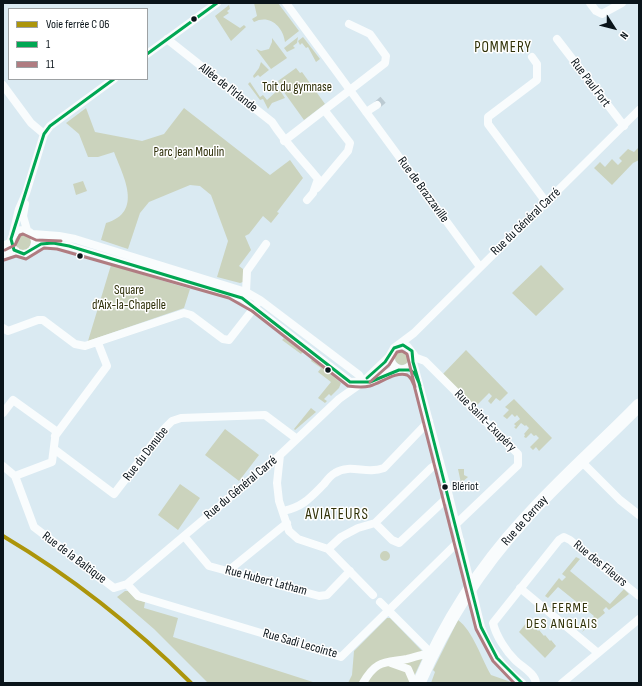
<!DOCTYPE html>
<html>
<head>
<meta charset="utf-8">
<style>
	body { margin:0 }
	#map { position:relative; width:642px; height:686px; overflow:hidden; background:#daeaf2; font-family:"Sofia Sans Condensed",sans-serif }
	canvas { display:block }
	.frame { position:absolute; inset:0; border:4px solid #0a141a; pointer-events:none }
	.legend { position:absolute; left:8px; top:8px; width:140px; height:72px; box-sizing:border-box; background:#fff; border:1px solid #9da1a3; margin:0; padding:5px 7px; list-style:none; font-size:12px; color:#0a141a }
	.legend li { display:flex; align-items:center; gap:8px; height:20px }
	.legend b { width:20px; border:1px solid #9da1a3 }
	.north { position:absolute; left:594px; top:8px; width:40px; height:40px; -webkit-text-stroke:3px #fff; paint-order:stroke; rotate:126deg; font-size:11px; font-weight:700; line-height:16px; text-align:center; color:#0a141a }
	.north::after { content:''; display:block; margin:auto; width:14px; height:18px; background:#0a141a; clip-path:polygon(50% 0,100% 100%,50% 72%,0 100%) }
</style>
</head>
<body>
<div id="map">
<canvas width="642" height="686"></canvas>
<div class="frame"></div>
<ul class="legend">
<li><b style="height:5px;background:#ac950b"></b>Voie ferrée C 06</li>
<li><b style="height:5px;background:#00a753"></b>1</li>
<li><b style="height:5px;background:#b07c81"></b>11</li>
</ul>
<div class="north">N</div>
</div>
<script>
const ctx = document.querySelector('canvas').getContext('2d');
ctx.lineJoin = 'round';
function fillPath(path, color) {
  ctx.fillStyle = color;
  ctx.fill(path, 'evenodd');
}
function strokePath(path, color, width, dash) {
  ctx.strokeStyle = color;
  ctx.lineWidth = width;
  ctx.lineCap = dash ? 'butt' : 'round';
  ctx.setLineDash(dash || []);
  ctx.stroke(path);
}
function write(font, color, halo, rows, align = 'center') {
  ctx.font = font + ' "Sofia Sans Condensed",sans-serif';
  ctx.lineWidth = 3;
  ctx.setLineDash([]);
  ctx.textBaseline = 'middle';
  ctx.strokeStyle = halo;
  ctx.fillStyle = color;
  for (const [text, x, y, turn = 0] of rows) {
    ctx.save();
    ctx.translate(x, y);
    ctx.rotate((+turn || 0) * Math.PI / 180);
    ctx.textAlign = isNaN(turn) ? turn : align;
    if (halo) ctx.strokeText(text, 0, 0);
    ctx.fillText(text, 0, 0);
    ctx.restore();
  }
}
const green = new Path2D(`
	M254,3H278L299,31L285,42C283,26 269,14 254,22L252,19L257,16Z
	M229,5L230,9L227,11L229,13L223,17L240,28L244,25L246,27L231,41L215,16Z
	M298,37L297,43L293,46L295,48L287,52L284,48Z
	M303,37L320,59L316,62L308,47L306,48L302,43L300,45L298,41Z
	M272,38L287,58L271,69L256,49L261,51L269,49L272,42Z
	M261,62L269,70L260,77L258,75L254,78L253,76L259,68Z
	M296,68L300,73L302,72L325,104L304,120L281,88L282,87L278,81Z
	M250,82L260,97L263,95L267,100L279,89L285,98L272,103L268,109L263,99L260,100L248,84Z
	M86,108L95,132L142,141L164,134L184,108L270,175L290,160L303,178L277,212L279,213L271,223L263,216L249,234L245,236L251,250L239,266L243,269V282L240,283L217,277L228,241L211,195L200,186L190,185L149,202L140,213L128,249L101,240L106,223C144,212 123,176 114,152L98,157H88L79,134L66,123Z
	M639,147V160L633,163L612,185L594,168L600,162L605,167L612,159L618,165L622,161L619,158L628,149L634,152Z
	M83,181L87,191L76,195L73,184Z
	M15 242a8 8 0 1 1 16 0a8 8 0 1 1-16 0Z
	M111,265L190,289L184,308L88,341Z
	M541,265L564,289L536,316L512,293Z
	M284,338L303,352L301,354L282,340Z
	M466,350L508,393L500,401L496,398L491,404L488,401L492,396L489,393L475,407L442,375Z
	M395 358a7 7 0 1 1 14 0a7 7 0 1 1-14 0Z
	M312,359L341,383L339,388L331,396L329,394L324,399L327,401L325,403L318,398L331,382L318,372L321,368L311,361Z
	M514,399L552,438L539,451L536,447L533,450L530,447L539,438L536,435L534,436L531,433L526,438L524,437L525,435L524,434L529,428L526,425L525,426L521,423L516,429L514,427L516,426L514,424L520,419L517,415L515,417L512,414L507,419L503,416L509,410L505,407Z
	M311,408L316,412L295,430L294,429Z
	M225,429L259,455L239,481L205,455Z
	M458,469H464V475L468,477L461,483Z
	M180,484L200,498L178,530L158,515Z
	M380 556a5 5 0 1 1 10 0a5 5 0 1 1-10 0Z
	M576,557L580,559L570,571L610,604L624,589L629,594L609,610L606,607L603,610L605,613L582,632L594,616L558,587L548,598L545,596L559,578L562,581L566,577L562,574Z
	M125,591H128L137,600L145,602L144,608L178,618L173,637L316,683H208L154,629L117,597Z
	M387,618H390L423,652V657L411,683H348L352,675L354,651Z
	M458,620C473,631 481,658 491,675L514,683H431L435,672L433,670Z
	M528,621L532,627L534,626L538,631L539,630L544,636L545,635L550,641L551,640L556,646L545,658L519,632Z`);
const minorTunnel = new Path2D(`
	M377,105L384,99`);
const minor = new Path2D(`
	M286,3L480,267
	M590,3L596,11L602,14L622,3
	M167,39L272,122C286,144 302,159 318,179L313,193L307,200
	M557,39L624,126
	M147,54L217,3
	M532,57L537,64V80L488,117V124L546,202
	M3,85L31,123L44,134
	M366,112L377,105
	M284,141L385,63L386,56L370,34L349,24
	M317,188L348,151L350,143L325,111
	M25,204L23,216L27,230
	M11 242a12 12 0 1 1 24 0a12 12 0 1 1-24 0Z
	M13,234L19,209L26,193L44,134L50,126L114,79
	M33,234L59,236L75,239L246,292L260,300L359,375L363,382
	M3,246L11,242
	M35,246L43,243L69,246L242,298L350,382L373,381L396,369
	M3,255L16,251
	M246,292L247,271L266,244
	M3,328L8,331L38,320H43L75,344L85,346L184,313L191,315L223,339L229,340L257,304
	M399,345L407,346L414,355L412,364C403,374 393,369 389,357L394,348L414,333L639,110
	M414,357L425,361L518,454V465L455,525
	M413,362L447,488L481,627C489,650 503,668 522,683
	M3,413L13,400L56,431L52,462L15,476
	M55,436L107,366L98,343
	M54,449L114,494L164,429L172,421L181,418L265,415L297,439
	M280,455L277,483L279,501L289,531L298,539L328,549L373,595
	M582,462L620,500L639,515
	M3,466L15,476L34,527L114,588L127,584L280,455L339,399L363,382L389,357
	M283,511C303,507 310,498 324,484C327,480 331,475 335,473C351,463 366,475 384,468L429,421
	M375,523L392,540L399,543L449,496
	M184,536L209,566L319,596L327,595L350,571
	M328,549L341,537L358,528L375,523L431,468L440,462
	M228,571L287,523
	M127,584L138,596L341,657L460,540
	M520,588L598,653
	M380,602L432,654
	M391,663L408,669L414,683
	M363,683C376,660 384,663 407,659C416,657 422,653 432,654
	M536,683C535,673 522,667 515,660C506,651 496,636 493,623L559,540L564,537L570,540L639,596
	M562,683L639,619`);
const primary = new Path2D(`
	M419,683C445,623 479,569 523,521C559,480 601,444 639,405`);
const bus1 = new Path2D(`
	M147,54L217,3
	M114,79L50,126L44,134L11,239L14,250L24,254L41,244L53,243L69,246L242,298L350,382H370L399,370H410L415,374L419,383L481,627L497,658L522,683
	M367,378L385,362L394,348L403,345L412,351L413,362L420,386`);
const bus2 = new Path2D(`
	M5,250L15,245L20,235L23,234L36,240L61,241
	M4,260L16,256L26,259L44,248L57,249L229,298L252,311L348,386C356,387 362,388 370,386C381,383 396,371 407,375C411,377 412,381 414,385L476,629L493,661L514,683
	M370,382L389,365L397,352L402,351L407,354L415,387`);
const rail1 = new Path2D(`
	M3,536C72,577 134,626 191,683`);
const markers = [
	[194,19,3.5,"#0a141a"],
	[80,256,3.5,"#0a141a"],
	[328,370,3.5,"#0a141a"],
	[445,487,3.5,"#0a141a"]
];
const busNames = [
	["Blériot",452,487]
];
const streetNames = [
	["Rue Paul Fort",590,83,53],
	["Allée de l'Irlande",228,88,38],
	["Rue de Brazzaville",423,190,54],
	["Rue du Général Carré",526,222,-44],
	["Rue Saint-Exupéry",485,421,45],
	["Rue du Danube",146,454,-52],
	["Rue du Général Carré",241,488,-40],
	["Rue de Cernay",525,521,-48],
	["Rue de la Baltique",74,558,37],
	["Rue des Fileurs",600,564,39],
	["Rue Hubert Latham",266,581,15],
	["Rue Sadi Lecointe",300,644,16]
];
const parkNames = [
	["Toit du gymnase",297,88],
	["Parc Jean Moulin",189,153],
	["Square",129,291],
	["d’Aix-la-Chapelle",129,306]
];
const neighbourhoodNames = [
	["LA FERME",562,608],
	["DES ANGLAIS",562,624]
];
const quarterNames = [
	["POMMERY",503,48],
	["AVIATEURS",337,515]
];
fillPath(green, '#cbd3bd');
strokePath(minorTunnel, '#bbcad2', 8, [8, 4]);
strokePath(minor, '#f9fcfd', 8);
strokePath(primary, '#f9fcfd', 13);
strokePath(bus1, '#00a753', 3);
strokePath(bus2, '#b07c81', 3);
strokePath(rail1, '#ac950b', 4);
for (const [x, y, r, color] of markers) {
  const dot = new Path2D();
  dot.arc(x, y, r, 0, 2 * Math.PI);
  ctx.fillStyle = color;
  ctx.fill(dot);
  strokePath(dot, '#fff', 1.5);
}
write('12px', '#0a141a', '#fff', busNames, 'left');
write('13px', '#0a141a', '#fff', streetNames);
write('13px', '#2d2e07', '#fff', parkNames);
ctx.letterSpacing = '1px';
write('14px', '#313208', '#fff', neighbourhoodNames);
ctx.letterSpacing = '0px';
ctx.letterSpacing = '1px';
write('15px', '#313208', '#fff', quarterNames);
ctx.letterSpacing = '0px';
</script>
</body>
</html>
